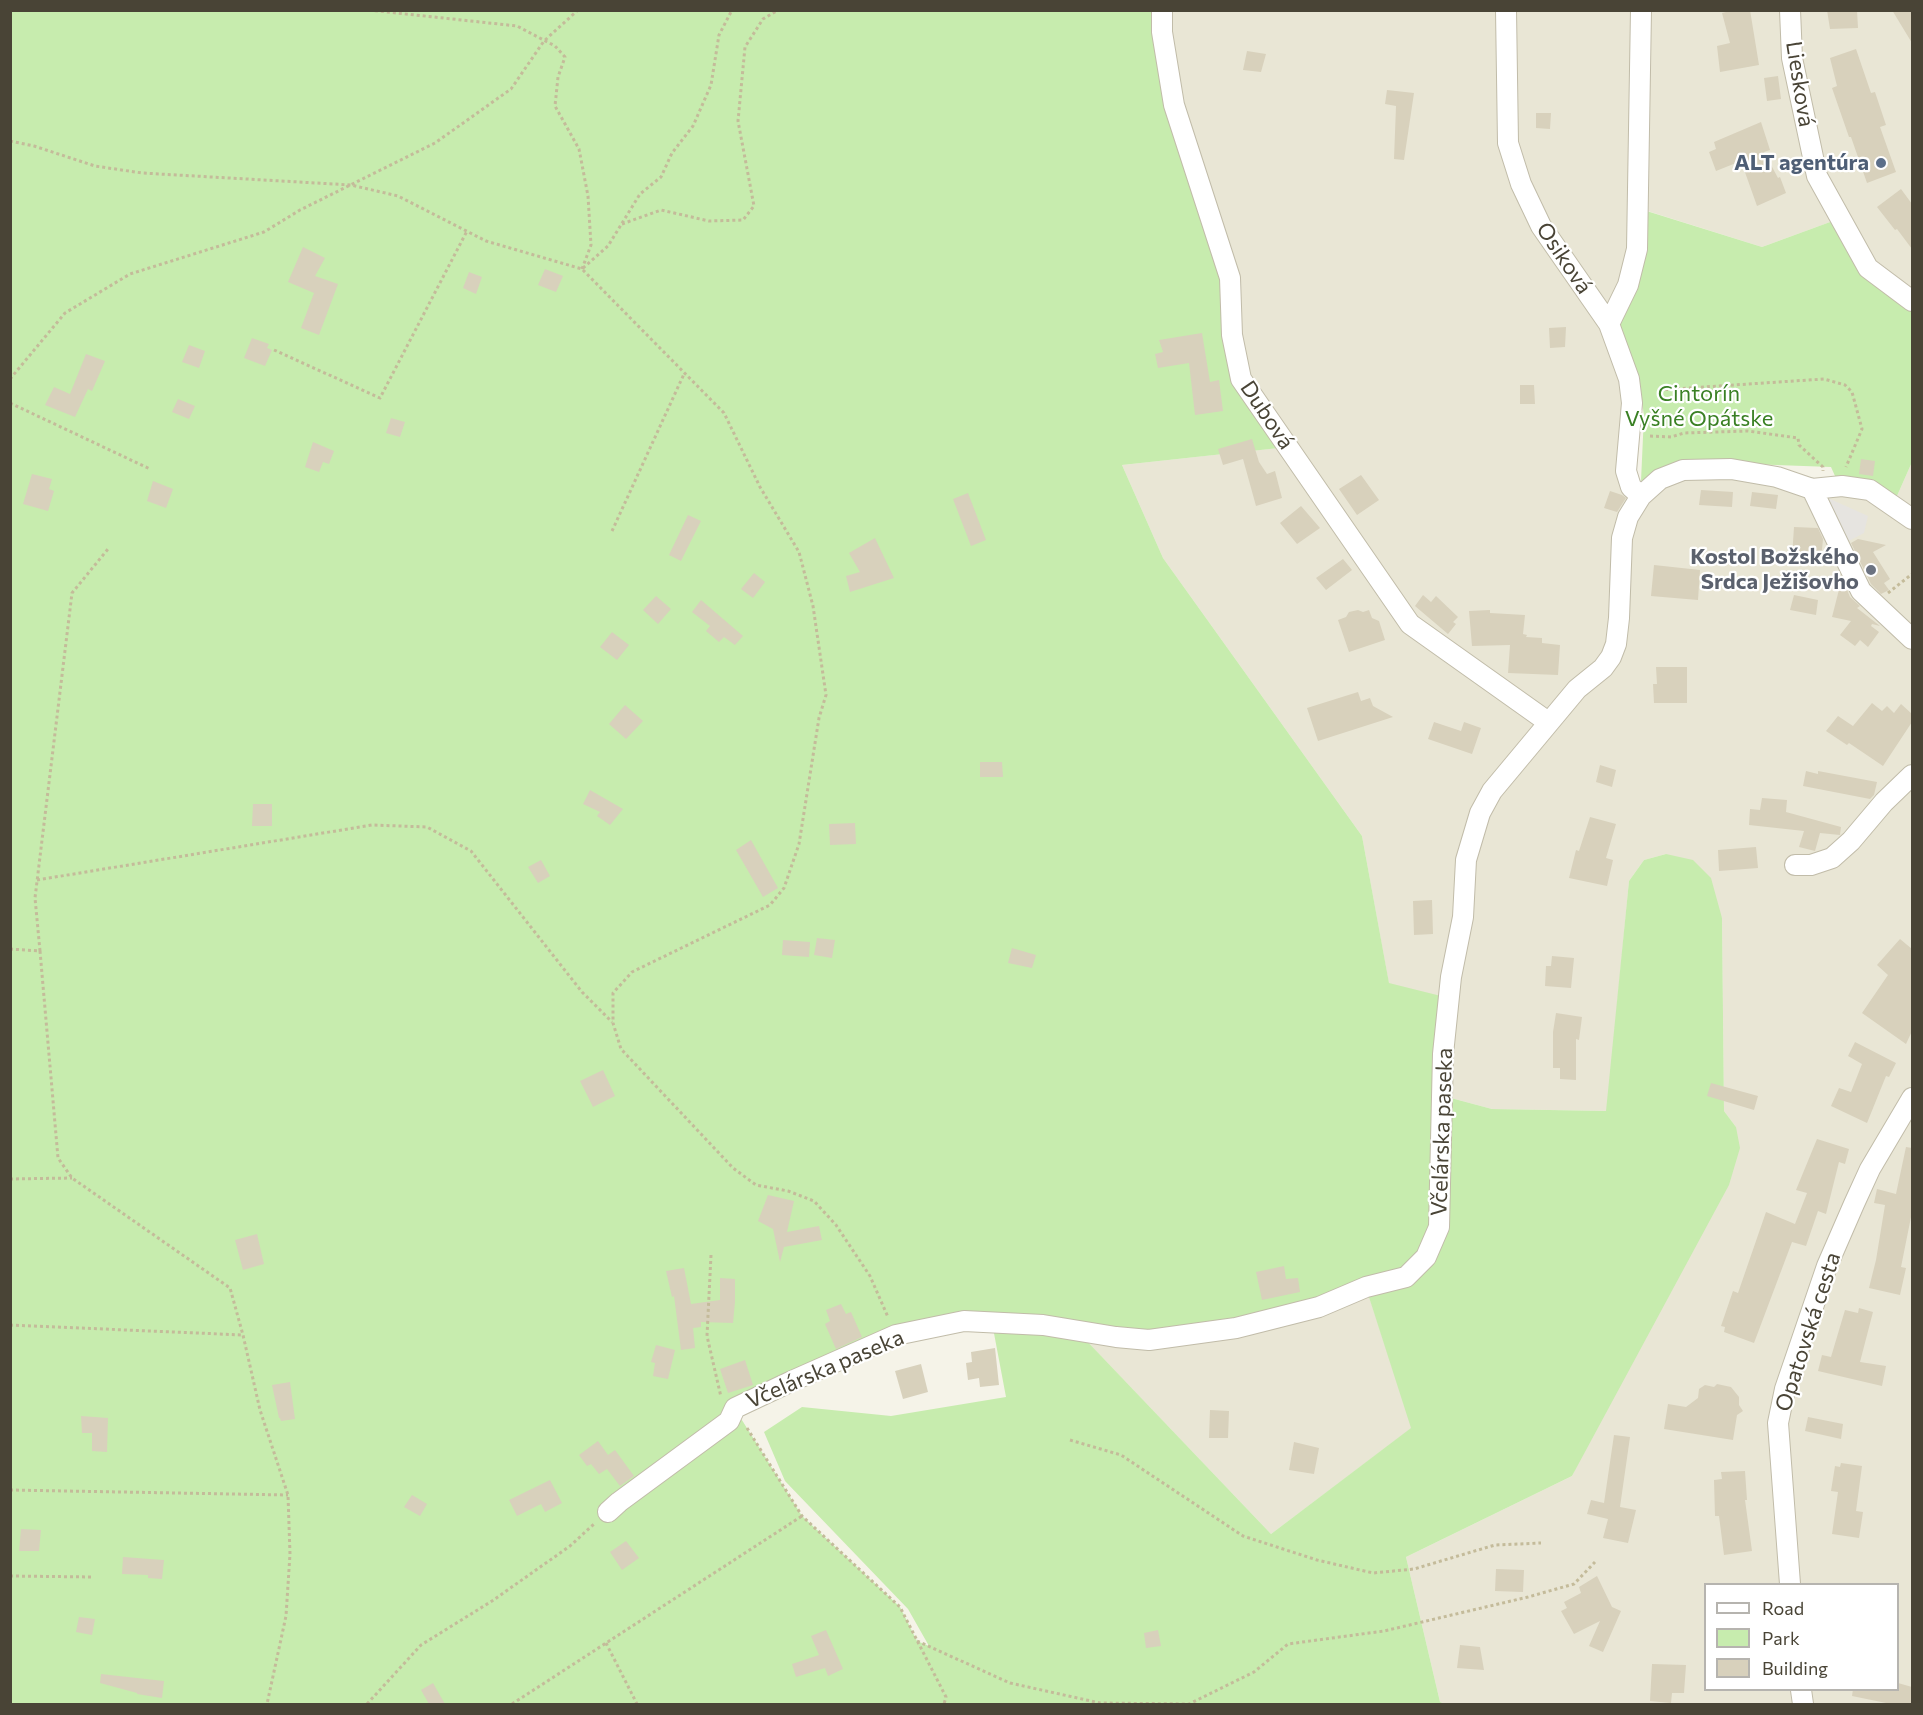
<!DOCTYPE html>
<html>
<head>
<meta charset="utf-8">
<style>
	body { margin:0 }
	#map { position:relative; width:1923px; height:1715px; overflow:hidden; background:#f5f3e8; font-family:Commissioner,sans-serif }
	canvas { display:block }
	.frame { position:absolute; inset:0; border:12px solid #494436; pointer-events:none }
	.legend { position:absolute; left:1704px; top:1583px; width:195px; height:108px; box-sizing:border-box; background:#fff; border:2px solid #b6b4af; margin:0; padding:8px 10px; list-style:none; font-size:18px; color:#494436 }
	.legend li { display:flex; align-items:center; gap:12px; height:30px }
	.legend b { width:30px; border:2px solid #b6b4af }
</style>
</head>
<body>
<div id="map">
<canvas width="1923" height="1715"></canvas>
<div class="frame"></div>
<ul class="legend">
<li><b style="height:8px;background:#fff"></b>Road</li>
<li><b style="height:16px;background:#c7ecae"></b>Park</li>
<li><b style="height:16px;background:#d8d1bc"></b>Building</li>
</ul>
</div>
<script>
const ctx = document.querySelector('canvas').getContext('2d');
ctx.lineJoin = 'round';
function fillPath(path, color) {
  ctx.fillStyle = color;
  ctx.fill(path, 'evenodd');
}
function strokePath(path, color, width, dash) {
  ctx.strokeStyle = color;
  ctx.lineWidth = width;
  ctx.lineCap = dash ? 'butt' : 'round';
  ctx.setLineDash(dash || []);
  ctx.stroke(path);
}
function write(font, color, halo, rows, align = 'center') {
  ctx.font = font + ' Commissioner,sans-serif';
  ctx.lineWidth = 4.5;
  ctx.setLineDash([]);
  ctx.textBaseline = 'middle';
  ctx.strokeStyle = halo;
  ctx.fillStyle = color;
  for (const [text, x, y, turn = 0] of rows) {
    ctx.save();
    ctx.translate(x, y);
    ctx.rotate((+turn || 0) * Math.PI / 180);
    ctx.textAlign = isNaN(turn) ? turn : align;
    if (halo) ctx.strokeText(text, 0, 0);
    ctx.fillText(text, 0, 0);
    ctx.restore();
  }
}
const residential = new Path2D(`
	M1162,11H1912V301L1868,268L1841,218L1762,247L1638,208L1629,379L1631,487L1683,470L1826,487L1893,505L1912,462V1704H1445L1440,1702L1406,1557L1572,1476L1736,1127L1724,1111L1722,918L1666,854L1644,860L1629,881L1607,1111L1492,1109L1443,1096L1389,984L1362,836L1163,558L1122,465L1287,447L1241,379L1174,105ZM1706,1584H1898V1690H1706Z
	M1366,1287L1412,1428L1271,1534L1077,1331Z`);
const green = new Path2D(`
	M11,11H1162V32L1174,105L1230,278L1232,335L1241,379L1288,447L1122,465L1163,558L1362,836L1389,983L1449,998L1443,1054L1439,1227L1426,1257L1406,1277L1366,1287L1319,1307L1236,1328L1149,1340L1043,1325L964,1321L895,1335L792,1381L754,1405L735,1409L802,1516L900,1607L917,1641L929,1646L908,1609L785,1481L764,1432L802,1407L891,1416L1006,1397L993,1328L1043,1330L1083,1337L1271,1534L1411,1428L1368,1294C1383,1291 1403,1287 1416,1278C1452,1251 1447,1207 1447,1167C1446,1144 1447,1120 1447,1097L1492,1109L1606,1111L1629,881L1644,860L1666,854L1693,860L1711,878L1722,918L1724,1111L1736,1127L1740,1148L1729,1185L1572,1476L1406,1557L1440,1702L1445,1704H11Z
	M1637,208L1762,247L1841,218L1868,268L1912,301V462L1893,505L1866,480L1835,476L1831,467L1749,464L1674,465L1641,481L1644,415L1637,373L1609,324Z`);
const parking = new Path2D(`
	M1819,494L1868,516L1864,533L1843,544Z`);
const building = new Path2D(`
	M1726,10H1750L1759,65L1720,72L1717,46L1730,43L1722,13L1726,12Z
	M1827,10H1857L1858,28L1830,29Z
	M1892,10H1912V43Z
	M1856,49L1871,93L1875,92L1886,125L1880,127L1896,172L1867,183L1851,137H1849L1832,88L1837,86L1830,58Z
	M1247,51L1266,54L1261,72L1243,70Z
	M1778,76L1781,99L1767,101L1764,78Z
	M1387,90L1414,93L1404,160L1394,159L1396,106L1385,104Z
	M1536,113H1551L1550,129L1536,128Z
	M1761,122L1770,150L1764,152L1778,178L1780,177L1786,193L1757,206L1741,161L1716,171L1709,152L1716,149L1714,142Z
	M1901,189L1912,204V249L1897,229L1895,230L1877,207Z
	M303,247L325,258L315,276L338,284L319,335L301,328L314,293L288,282Z
	M545,269L563,276L556,292L538,285Z
	M469,272L482,277L476,294L463,288Z
	M1566,327L1565,347L1550,348L1549,328Z
	M1202,333L1210,382L1219,380L1223,411L1195,415L1189,363L1158,368L1155,354L1163,352L1159,340Z
	M252,338L269,344L267,348L272,350L265,366L244,358Z
	M189,345L205,351L199,368L182,362Z
	M86,354L105,361L92,391L88,389L75,417L45,405L54,387L70,394Z
	M1520,385H1534L1535,404H1520Z
	M178,399L195,406L189,419L172,412Z
	M391,418L405,422L400,437L386,433Z
	M1252,439L1259,462L1267,474L1275,471L1282,498L1256,506L1243,459L1223,465L1218,449Z
	M313,442L334,451L329,464L323,462L319,472L305,467Z
	M1861,459L1875,461L1873,476L1859,474Z
	M32,474L52,479L49,489L54,491L48,511L23,504Z
	M1361,475L1379,500L1357,515L1339,489Z
	M153,481L173,489L166,508L147,501Z
	M1701,490L1733,492L1732,507L1699,505Z
	M1610,491L1622,495L1626,498L1617,512L1604,508Z
	M1752,492L1778,495L1776,509L1750,506Z
	M968,493L986,540L971,546L953,499Z
	M1301,506L1320,528L1297,544L1280,523Z
	M688,515L701,521L681,561L669,555Z
	M1794,527L1818,528L1823,539L1821,559L1792,557Z
	M875,538L894,578L850,592L846,576L860,572L849,553Z
	M1858,539L1886,545L1873,552L1890,579L1884,583L1889,590L1881,594L1871,584L1851,543Z
	M1343,559L1352,570L1326,590L1316,578Z
	M1654,565L1700,570L1698,600L1651,596Z
	M754,573L765,582L753,598L741,589Z
	M1842,578L1850,597L1860,606L1857,608L1880,626L1872,624L1871,626L1879,632L1868,647L1860,640L1855,646L1840,635L1851,621L1832,617Z
	M1423,595L1431,602L1436,596L1458,617L1453,622L1456,624L1448,634L1415,606Z
	M1794,595L1818,600L1816,615L1790,610Z
	M656,596L671,609L658,624L643,610Z
	M701,600L743,636L735,645L724,637L719,642L706,631L710,626L692,612Z
	M1358,610L1363,612L1369,610L1372,618L1379,621L1385,640L1349,652L1338,620L1346,617L1349,612Z
	M1490,610V613L1525,615L1523,634L1527,635L1526,637L1542,638V643L1560,645L1558,675L1508,673L1510,645L1472,646L1469,611Z
	M612,632L629,645L617,660L600,647Z
	M1656,667H1687V703H1654L1653,684H1657Z
	M1358,692L1361,701L1370,698L1373,706L1393,717L1318,741L1307,708Z
	M1872,703L1882,711L1887,706L1894,713L1901,704L1912,714V722L1883,766L1849,743L1847,745L1826,731L1838,716L1853,726Z
	M625,705L643,721L626,739L609,724Z
	M1434,722L1461,731L1464,722L1481,728L1472,754L1428,739Z
	M980,762H1002L1003,777H980Z
	M1600,765L1616,770L1612,787L1596,782Z
	M1806,771L1818,774V771L1877,782L1874,795L1870,799L1803,786Z
	M590,790L623,809L610,825L597,816L600,812L583,804Z
	M1762,798L1787,800L1786,812L1841,827L1840,835L1820,833L1815,851L1799,847L1804,831L1749,825L1750,809L1760,810Z
	M253,804H272V826H252Z
	M1590,817L1616,824L1606,858L1613,860L1607,886L1569,878L1576,850L1579,851Z
	M855,823L856,844L830,845L829,824Z
	M751,840L778,888L763,897L736,850Z
	M1756,847L1758,868L1719,871L1718,850Z
	M541,860L550,876L538,883L528,867Z
	M1432,900L1433,934L1414,935L1413,901Z
	M817,938L835,940L832,958L814,955Z
	M1900,939L1912,949V1031L1906,1044L1862,1013L1888,975L1877,965Z
	M783,940L810,942L809,957L782,955Z
	M1012,948L1036,955L1032,968L1008,963Z
	M1552,956L1574,958L1571,988L1545,986L1546,966H1551Z
	M1556,1013L1582,1017L1579,1040L1576,1039V1080L1560,1079V1068H1553V1032Z
	M1855,1042L1896,1063L1889,1077L1886,1076L1867,1123L1831,1106L1839,1088L1851,1092L1862,1064L1848,1056Z
	M603,1070L615,1096L593,1107L580,1081Z
	M1711,1083L1758,1096L1754,1110L1707,1096Z
	M1817,1139L1849,1149L1845,1164L1839,1162L1826,1214L1818,1211L1806,1246L1792,1242L1754,1343L1724,1332L1725,1327L1721,1326L1733,1291L1738,1293L1766,1212L1795,1224L1807,1193L1796,1190Z
	M1906,1147L1912,1148V1212L1901,1267L1906,1268L1900,1295L1869,1288L1876,1260L1885,1205L1874,1203L1877,1189L1896,1194Z
	M768,1195L794,1201L787,1232L819,1226L822,1240L784,1247L780,1262L773,1229L758,1221Z
	M257,1234L264,1264L243,1270L235,1240Z
	M1284,1266L1286,1279L1298,1278L1300,1292L1262,1300L1256,1272Z
	M684,1268L691,1304L720,1300V1278L735,1279V1302L733,1323L701,1322V1327L693,1328L695,1348L681,1350L674,1296L672,1297L666,1271Z
	M841,1304L846,1314L851,1312L862,1337L836,1349L825,1324L830,1321L826,1310Z
	M1859,1308L1873,1312L1860,1362L1886,1366L1882,1386L1818,1371L1822,1355L1831,1357L1845,1310L1858,1313Z
	M656,1345L675,1350L668,1379L653,1376L655,1363L651,1362Z
	M995,1348L999,1385L980,1387L979,1378L968,1380L966,1363L972,1362L971,1352Z
	M745,1360L753,1385L728,1393L720,1369Z
	M921,1364L928,1392L903,1399L895,1371Z
	M290,1382L295,1419L281,1421L280,1418H279L272,1385Z
	M1717,1384L1731,1387L1739,1397V1405L1743,1411L1737,1415L1733,1440L1664,1429L1668,1404L1686,1407L1698,1398L1699,1389L1705,1385L1714,1387Z
	M1210,1410L1229,1411L1228,1438H1209Z
	M81,1416L108,1418L107,1452L92,1451V1433H82Z
	M1808,1417L1843,1424L1841,1439L1805,1431Z
	M1614,1435L1630,1437L1620,1507L1636,1510L1628,1543L1603,1538L1608,1519L1587,1514L1591,1500L1604,1503Z
	M598,1441L608,1455L615,1450L634,1476L620,1486L607,1469L599,1474L591,1464L587,1466L579,1455Z
	M1294,1442L1319,1448L1314,1474L1289,1470Z
	M1841,1463L1862,1466L1856,1511L1863,1512L1859,1538L1832,1534L1838,1492L1831,1491L1835,1466L1840,1467Z
	M1745,1471L1747,1500H1745L1752,1551L1724,1555L1719,1516H1715L1714,1480L1722,1479L1721,1472Z
	M550,1480L562,1503L545,1512L541,1504L517,1516L509,1500Z
	M412,1495L427,1504L420,1516L404,1507Z
	M21,1529L41,1530L39,1551H19Z
	M626,1541L639,1558L622,1570L610,1552Z
	M123,1557L164,1560L162,1579L148,1578V1575L122,1574Z
	M1496,1569L1524,1570L1523,1592L1495,1591Z
	M1597,1576L1612,1607L1621,1611L1603,1652L1589,1646L1600,1621L1574,1634L1561,1611L1567,1608L1564,1602L1581,1593L1579,1587Z
	M79,1617L95,1619L92,1635L76,1632Z
	M826,1630L843,1669L828,1676L825,1668L796,1677L792,1664L819,1655L811,1636Z
	M1158,1630L1161,1646L1146,1648L1144,1633Z
	M1460,1645L1480,1647L1484,1670L1457,1668Z
	M1652,1664L1686,1665L1684,1693H1672L1671,1703L1650,1701Z
	M101,1674L164,1681L162,1698L137,1694V1693L100,1683Z
	M433,1683L445,1704H429L421,1690Z
	M1898,1683L1912,1687V1704H1891L1852,1696L1853,1689H1898Z`);
const path = new Path2D(`
	M369,10L517,26L555,46L565,57L558,77L555,106L579,149L588,196L591,245L582,269
	M10,141L34,146L95,166L142,173L351,185L398,196L486,241L582,269L724,413L760,487L799,552L813,606L826,695L819,718L799,844L784,888L770,905L632,972L613,993V1023L621,1049L733,1168L756,1185L788,1191L814,1201L836,1225L870,1276L888,1317
	M622,224L661,210L709,221L743,220L754,206L738,121L745,47L763,19L778,10
	M583,268L608,246L640,194L661,177L672,153L693,126L711,85L719,35L732,10
	M274,350L380,398L467,231
	M10,379L65,313L130,274L264,232L300,210L435,143L511,89L544,41L578,10
	M1659,390L1824,379L1845,385L1852,392L1862,429L1846,467
	M10,403L150,469
	M1650,436L1671,437L1684,433L1748,431L1798,438L1799,445L1823,467V471
	M612,531L684,374
	M1888,593L1912,574
	M37,880L372,825L427,827L471,851L582,992L612,1022
	M10,949L40,951L58,1158L72,1178L230,1288L243,1335L260,1410L288,1495L290,1554L286,1616L267,1704
	M40,951L35,898L72,593L108,549
	M10,1179L72,1178
	M711,1255L707,1336L721,1397
	M10,1325L243,1335
	M747,1428L802,1516L900,1607L946,1697L944,1704
	M1070,1440L1121,1455L1243,1536L1317,1560L1373,1573L1414,1569L1495,1545L1541,1543
	M10,1490L288,1495
	M10,1576L94,1577
	M917,1641L1010,1683L1100,1703L1189,1704L1254,1672L1288,1644L1384,1631L1528,1597L1574,1584L1595,1562
	M606,1643L637,1704
	M367,1704L421,1645L492,1601L570,1546L594,1524
	M512,1704L802,1516`);
const street = new Path2D(`
	M1162,10V32L1174,105L1230,278L1232,335L1241,379L1410,624L1548,722
	M1506,10L1508,143L1521,184L1541,226L1609,324L1629,379L1632,403L1626,471L1631,487L1641,496
	M1790,10L1792,58L1817,176L1868,268L1912,301
	M1609,324L1628,285L1637,249L1641,10
	M1812,489L1861,591L1912,639
	M1795,865H1811L1832,858L1851,841L1884,802L1912,775
	M608,1512L619,1502L729,1421L735,1408L792,1381L896,1335L964,1321L1043,1325L1116,1337L1149,1340L1236,1328L1319,1307L1366,1287L1406,1277L1426,1257L1439,1227L1443,1054L1451,977L1463,917L1466,860L1480,813L1492,791L1577,689L1603,668L1611,657L1616,644L1619,618L1622,538L1628,517L1641,496L1660,479L1683,470L1731,469L1777,477L1812,489L1842,486L1870,490L1912,519
	M1790,1584L1778,1423L1785,1389L1827,1266L1854,1204L1870,1169L1912,1098
	M1801,1690L1803,1704`);
const markers = [
	[1881,163,6,"#5c6f8a"],
	[1871,570,6,"#6b7280"]
];
const streetNames = [
	["Liesková",1800,84,81],
	["Osiková",1564,258,56],
	["Dubová",1267,415,56],
	["Včelárska paseka",1442,1132,-88],
	["Opatovská cesta",1808,1332,-72],
	["Včelárska paseka",825,1369,-23]
];
const serviceNames = [
	["ALT agentúra",1869,163]
];
const parkNames = [
	["Cintorín",1699,394],
	["Vyšné Opátske",1699,419]
];
const worshipNames = [
	["Kostol Božského",1859,557],
	["Srdca Ježišovho",1859,582]
];
fillPath(residential, '#e9e6d5');
fillPath(green, '#c7ecae');
fillPath(parking, '#e6e4e0');
fillPath(building, '#d8d1bc');
strokePath(street, '#c1bca9', 22);
strokePath(path, '#c4bb9a', 3, [3, 3]);
strokePath(street, '#fff', 20);
for (const [x, y, r, color] of markers) {
  const dot = new Path2D();
  dot.arc(x, y, r, 0, 2 * Math.PI);
  ctx.fillStyle = color;
  ctx.fill(dot);
  strokePath(dot, '#fff', 2);
}
write('22px', '#494436', '#fff', streetNames);
write('bold 22px', '#4e5e75', '#fff', serviceNames, 'right');
write('22px', '#3a8024', '#fff', parkNames);
write('bold 22px', '#5b616d', '#fff', worshipNames, 'right');
</script>
</body>
</html>
